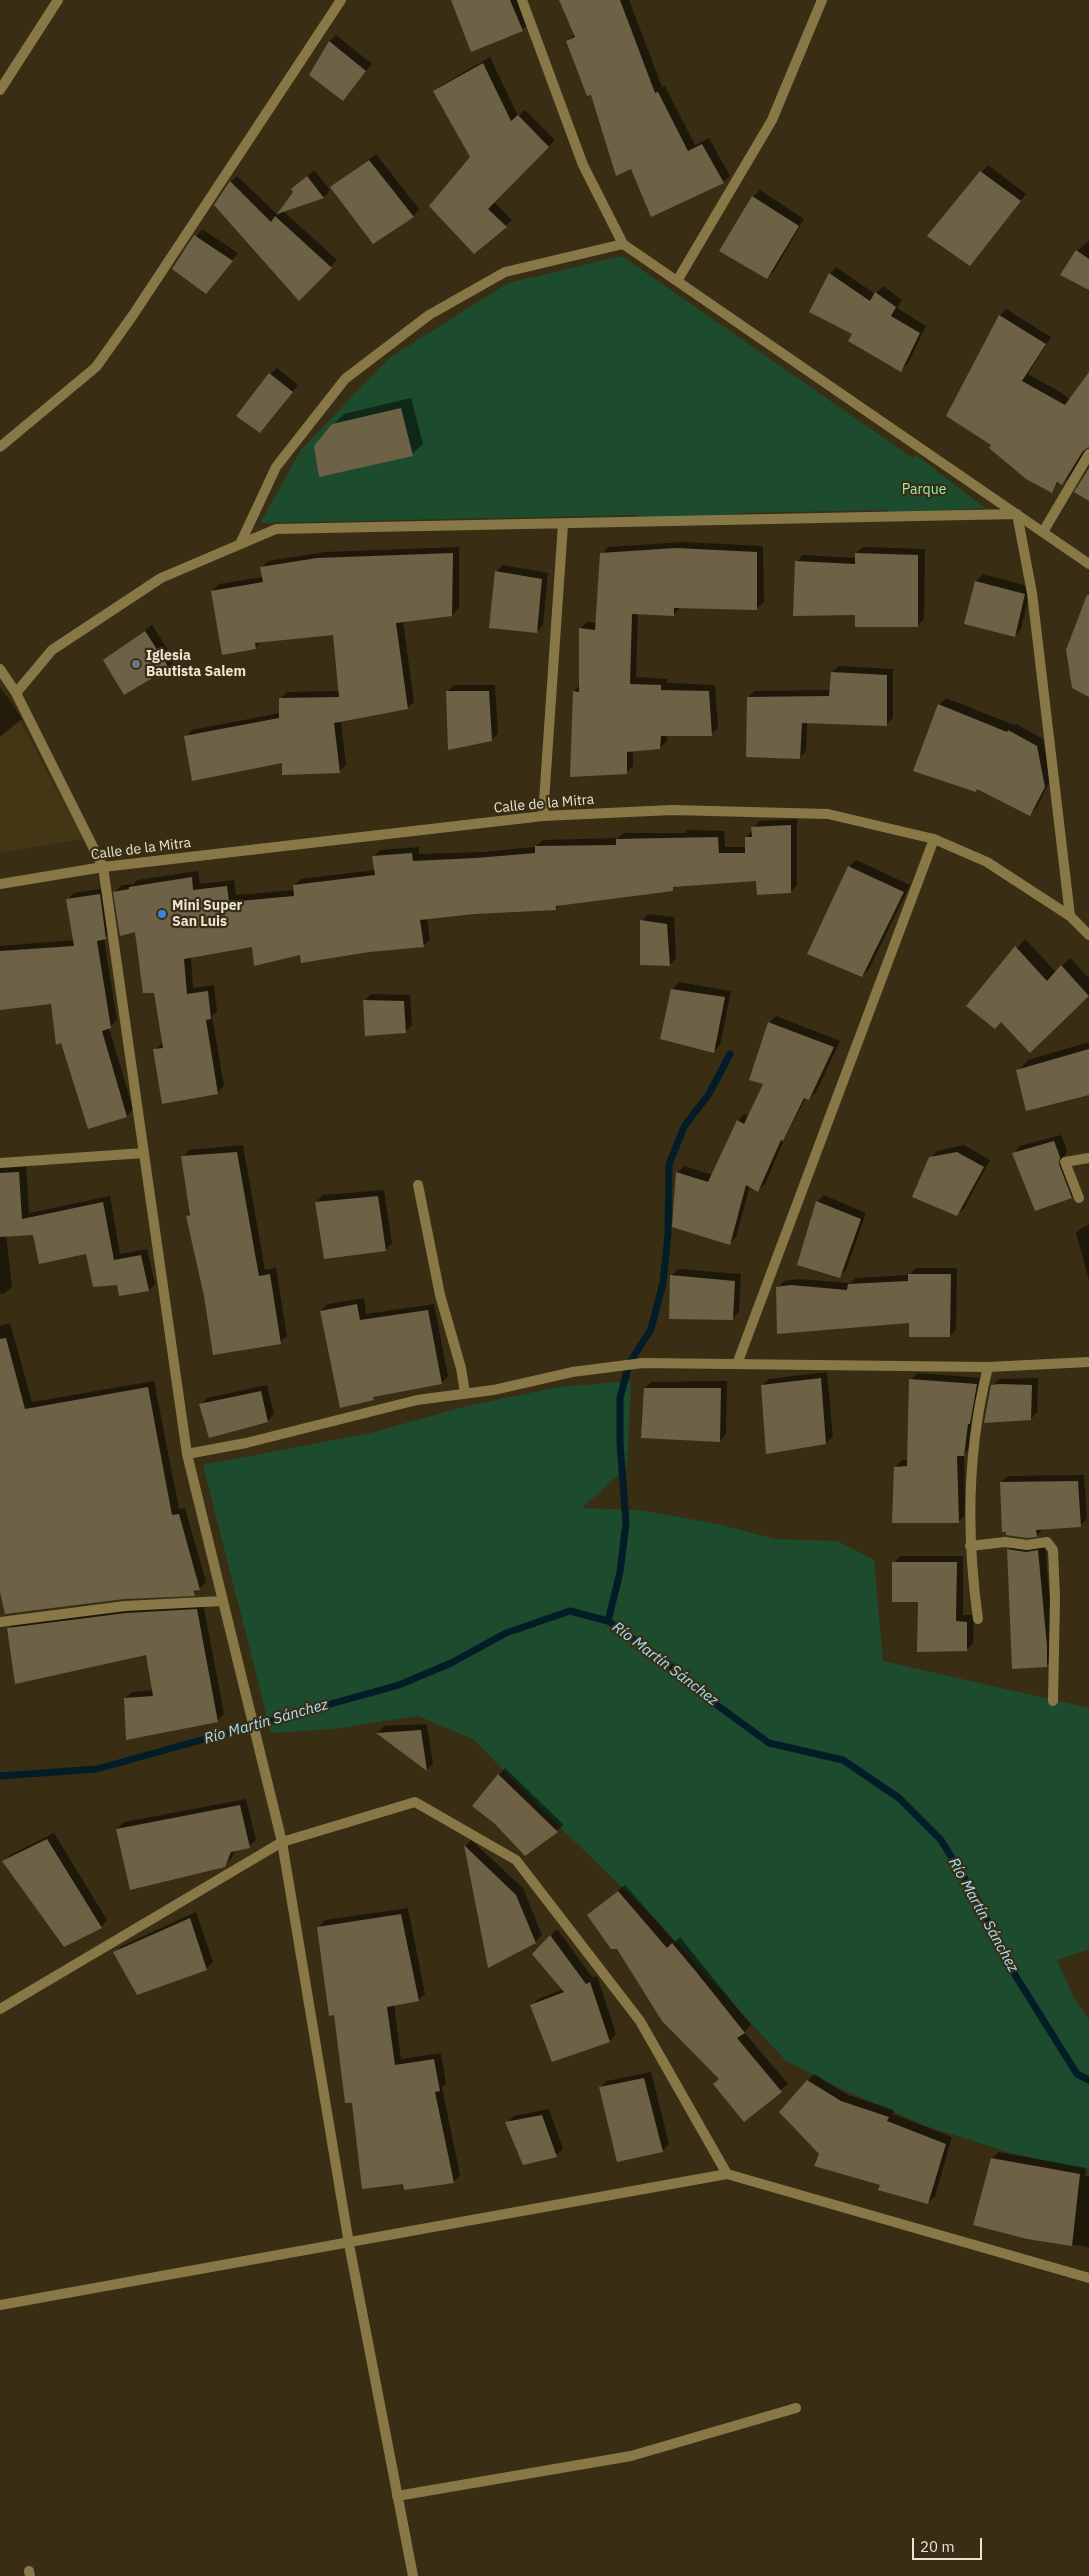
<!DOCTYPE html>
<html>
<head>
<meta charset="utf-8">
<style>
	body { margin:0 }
	#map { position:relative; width:1089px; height:2576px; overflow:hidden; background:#392e14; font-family:"IBM Plex Sans",sans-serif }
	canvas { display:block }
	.scale { position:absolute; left:912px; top:2538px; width:70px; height:22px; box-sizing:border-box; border:2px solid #eae4d4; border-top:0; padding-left:6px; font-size:15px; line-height:18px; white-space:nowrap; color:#eae4d4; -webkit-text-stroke:4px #392e14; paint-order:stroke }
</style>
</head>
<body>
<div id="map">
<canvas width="1089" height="2576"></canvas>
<div class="scale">20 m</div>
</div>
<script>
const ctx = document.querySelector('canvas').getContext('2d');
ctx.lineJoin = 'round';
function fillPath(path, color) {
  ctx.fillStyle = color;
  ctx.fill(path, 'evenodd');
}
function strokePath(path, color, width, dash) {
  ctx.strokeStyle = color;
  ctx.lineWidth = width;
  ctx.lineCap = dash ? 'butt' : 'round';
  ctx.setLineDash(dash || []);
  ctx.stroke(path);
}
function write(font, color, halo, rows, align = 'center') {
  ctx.font = font + ' "IBM Plex Sans",sans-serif';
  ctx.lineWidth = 4.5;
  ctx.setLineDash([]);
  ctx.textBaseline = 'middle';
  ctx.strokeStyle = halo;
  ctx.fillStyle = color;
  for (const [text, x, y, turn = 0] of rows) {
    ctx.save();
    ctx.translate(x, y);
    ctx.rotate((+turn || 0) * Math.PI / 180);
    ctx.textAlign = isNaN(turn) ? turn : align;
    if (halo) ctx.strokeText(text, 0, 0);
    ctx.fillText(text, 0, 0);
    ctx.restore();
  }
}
const built = new Path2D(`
	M0,683L83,839L0,853Z`);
const green = new Path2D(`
	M622,256L914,459L916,455L985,508L887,514L888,510L743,513L665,522L635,515L260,523L301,450L389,358L508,283Z
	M631,1381L627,1467L582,1508L639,1510L718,1524L775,1539L837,1541L874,1560L883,1661L1089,1708V1949L1057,1960L1074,1998L1089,2020V2170L1011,2153L926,2126L833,2085L785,2060L656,1920L545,1813L473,1739L418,1716L334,1729L271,1733L203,1465L370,1433L467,1406L558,1387Z`);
const shadow = new Path2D(`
	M453,0H519L529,23L522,30Z
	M560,0H629L662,87L665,86L695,145L709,138L730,176L723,182L632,167L591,93L567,41L575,34Z
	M336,35L372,64L343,99L310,75L330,41Z
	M490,57L518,116L525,110L555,140L494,202L512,220L474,253L471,157L435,91L442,85Z
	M376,154L419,209L413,216L331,187Z
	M988,165L1026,194L976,258L929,235Z
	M314,170L330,190L324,197L280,211L299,183Z
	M237,176L278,215L283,211L337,260L299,299L230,182Z
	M760,190L804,219L774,271L767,277L753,197Z
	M202,229L238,253L206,293L173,269Z
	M1089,241V289L1077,251Z
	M836,267L875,294L883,286L902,300L897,308L926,326L908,363L901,370L853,334L830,274Z
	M1006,309L1051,337L1028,374L1060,392L1089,414V446L1069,477L1062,484L1059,482L1051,491L1000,316Z
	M277,368L298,385L267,425L270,374Z
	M411,398L423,444L412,454L333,425L344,414Z
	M683,542L763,546L764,602L757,608H680L673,615L638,613L636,677L667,679V683L715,685L718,728L711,734L667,735V741L660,748L633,750V766L626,772L574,691L580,685V629L587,622L597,623L602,554L608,547Z
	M459,547V608L452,615L403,621L414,702L407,708L341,720L346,765L339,771L283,762L185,737L192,730L280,713V699L287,692L340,691L334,633L262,641L255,648L212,591L219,584L263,577L261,568L268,561L325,552Z
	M863,547L925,549L924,619L917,626L856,614L797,562L803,555L856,558V553Z
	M503,565L548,573L543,625L536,632L496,572Z
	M983,574L1031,587L1021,629L1014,636L966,623L976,581Z
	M152,625L175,661L168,667L105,661Z
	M839,666L893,669V718L886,725L807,722L806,751L799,758L748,697L755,691L831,690L832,672Z
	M454,685H495L498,734L491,740L447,692Z
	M0,686L22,719L0,737Z
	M946,698L1014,725L1016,724L1043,739L1051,779L1037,807L1030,814L978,788L976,791L939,705Z
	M797,819V885L790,892L757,879L677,885L672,889L561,904L556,909L474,913L427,918L430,940L423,946L301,953L254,946L191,957L193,988L214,985L217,1011L212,1016L224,1086L217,1093L154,1050L163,1043L155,991L136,931L115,892L122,885L134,884L137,880L198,871L200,884L234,880L236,895L295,890L294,886L301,879L375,870L373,857L380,850L419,847V854L483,852L535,847L543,840L618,838L624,833H685L687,830L724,831L725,847H746V838L759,821Z
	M856,860L910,885L869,969L862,976L849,867Z
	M106,888L112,931L104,938L117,1020L109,1028L133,1109L127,1116L52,1002L0,1008V946L74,940L67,900L74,893Z
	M648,914L674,917L676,958L670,965L642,921Z
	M1025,939L1056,972L1070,958L1089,978V996L1030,1051L1001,1021L968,1006Z
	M679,982L731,991L720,1045L713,1052L662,1038L673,989Z
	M371,994L410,995L412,1025L405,1032L364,1001Z
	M776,1016L840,1041L816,1092L809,1099L806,1098L785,1137L765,1184L758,1190L750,1186L736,1237L730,1243L677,1173L684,1166L713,1175L738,1121L744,1114L749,1116L765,1084L769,1023Z
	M1089,1042V1094L1018,1071L1028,1060Z
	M1061,1135L1067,1150L1065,1157L1078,1191L1071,1197L1014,1153L1020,1146Z
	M243,1145L265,1270L276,1268L287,1336L280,1342L205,1295L187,1216L191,1212L183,1157L189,1150Z
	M964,1145L990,1160L964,1208L957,1214L930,1158L937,1151Z
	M26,1166L29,1213L110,1196L120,1254L147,1249L155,1284L149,1290L118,1283L87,1253L34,1234L6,1235L12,1287L5,1293L0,1294V1168Z
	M384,1190L392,1243L385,1250L316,1202L323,1195Z
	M824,1195L866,1213L846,1270L839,1276L817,1202Z
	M1089,1225V1280L1076,1233L1083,1227Z
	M916,1268H957L956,1329L950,1336L910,1321L777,1288L784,1281L798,1279L851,1283L856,1278L909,1275Z
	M678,1269L741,1274L739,1312L732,1319L671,1276Z
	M364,1298L366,1314L434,1304L448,1376L441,1383L376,1396L373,1398L321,1311L328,1304Z
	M10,1323L32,1402L154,1381L179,1509L185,1508L206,1582L194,1594L0,1588V1326Z
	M827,1372L833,1437L826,1443L762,1385L769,1379Z
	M917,1373L983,1378L970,1448L964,1454L965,1515L958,1522L896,1467L902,1460H909L911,1380Z
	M1038,1378L1037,1412L1031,1419L992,1386L999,1379Z
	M727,1381L726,1434L720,1441L645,1388L652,1382Z
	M267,1385L274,1414L267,1421L201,1405L207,1398Z
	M1084,1475L1087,1519L1080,1526L1044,1528L1037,1535L1001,1482L1008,1476Z
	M1014,1543L1045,1544L1053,1639V1659L1046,1666L1008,1550Z
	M900,1556H963V1615H974L973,1643L966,1650L919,1600L894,1563Z
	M203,1603L224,1714L217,1721L125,1698L132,1692L153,1690L147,1654L9,1628L15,1622Z
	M427,1724L433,1764L426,1770L377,1733L384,1726Z
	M505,1768L564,1825L525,1854L499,1775Z
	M246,1799L256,1840L249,1846L235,1850L231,1859L224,1866L117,1829L124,1822Z
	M54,1833L107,1920L101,1927L3,1862L10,1855Z
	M471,1840L523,1888L542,1935L535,1942L489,1966L465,1846Z
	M625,1885L675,1942L680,1937L704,1967L751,2025L744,2032L788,2084L744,2120L720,2078L595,1909Z
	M408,1908L425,1994L418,2000L394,2004L401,2059L441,2053L446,2083L442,2087L460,2175L454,2182L405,2189L404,2183L353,2101L318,1927L325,1920Z
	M196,1912L213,1962L206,1969L115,1952L122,1946Z
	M557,1929L593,1978L597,1976L616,2034L610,2041L531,2006L538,1999L564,1989L534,1954Z
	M651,2072L669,2144L662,2151L600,2088L607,2081Z
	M814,2074L848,2095L894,2110L893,2114L952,2137L935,2196L928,2203L882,2184L821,2154L808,2081Z
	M549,2109L563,2149L556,2155L507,2123L514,2116Z
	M999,2152L1086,2168L1085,2176H1089V2247L1027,2238L992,2158Z`);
const stream = new Path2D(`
	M608,1621L620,1572L626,1523L620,1443V1398L629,1364L651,1329L663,1283L668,1234L669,1164L685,1125L709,1094L730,1054
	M0,1776L97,1769L399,1685L451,1663L506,1633L570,1611L608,1621L667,1663L714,1703L769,1743L843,1760L899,1798L941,1840L976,1897L1007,1962L1077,2074L1089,2080`);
const building = new Path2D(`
	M451,0H510L523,31L471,52Z
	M559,0H620L655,93L658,92L688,151L702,144L724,183L651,217L631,169L616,176L591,95L587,96L566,41L575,37Z
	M329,41L366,71L343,101L309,75Z
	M483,63L511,121L518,115L549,147L488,209L507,227L474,254L429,206L470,157L433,91Z
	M369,160L414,217L373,244L330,187Z
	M980,171L1021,201L970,266L927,236Z
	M307,176L324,198L277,214L293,192L291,189Z
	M230,181L271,222L275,216L332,268L299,301L214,205Z
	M752,196L799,226L767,279L719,251Z
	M194,235L233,261L206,294L172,269Z
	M1076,250L1089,259V290L1060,275Z
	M829,273L870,301L875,292L896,307L891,316L920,333L901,372L848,341L852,334L809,312Z
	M999,315L1046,344L1022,381L1065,405L1089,372V447L1083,451L1062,485L1057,482L1052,493L1026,479L989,448L991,445L946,416Z
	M269,373L293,392L260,433L236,416Z
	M401,408L413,456L319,477L314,446L332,424Z
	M1089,468V501L1074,492Z
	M676,548L757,552V610L674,608V616L632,614L630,684L661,685V690L709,691L712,736H661L660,749L627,752V774L570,777L573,691L579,692V628L595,630L600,553Z
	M453,553L452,616L396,623L408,709L334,723L340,773L282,775V763L192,781L184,736L279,718V698L339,697L333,635L255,643L256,649L222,655L211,591L263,582L260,567L317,558Z
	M855,553L918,555V627H855V615L793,616L795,561L855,564Z
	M495,571L542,579L537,633L489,628Z
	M975,581L1025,594L1015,637L964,624Z
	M1087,595H1089V697L1072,688L1066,650Z
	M145,631L169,668L124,695L103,660Z
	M831,672L887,675V726L802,723L800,759L746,757L747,697L829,696Z
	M446,691H489L492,741L448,750Z
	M938,704L1007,732L1008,730L1037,746L1045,787L1030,816L977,789L976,792L913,771Z
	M791,825V893L757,895L756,881L673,887V891L556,906V910L474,914L420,920L424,947L369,952L301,963L300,955L254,966L252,947L184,959L187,994L208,991L211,1019L206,1020L218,1094L162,1104L153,1049L163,1048L154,993H143L135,932L120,936L113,892L129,889V887L192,877L193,890L227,886L229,902L294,896L293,885L375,875L372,856L412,853L413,861L476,858L535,853V846L616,845V839L718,837L719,853H745V837H752L751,827Z
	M848,866L904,892L862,977L807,954Z
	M100,894L106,939L97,941L111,1028L102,1031L127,1117L88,1129L61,1043L56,1045L51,1004L0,1010V951L74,946L66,899Z
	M640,920L667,924L670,966L640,965Z
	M1015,946L1047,981L1061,965L1089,996L1030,1053L1001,1022L995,1029L966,1006Z
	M671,989L725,997L714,1053L660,1039Z
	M363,1000L404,1001L406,1033L365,1036Z
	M768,1022L834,1047L809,1100L804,1098L783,1141L781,1140L758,1192L746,1185L730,1245L672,1227L676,1172L708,1182L737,1120L744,1124L763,1084L749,1080Z
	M1089,1049V1095L1026,1111L1016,1070Z
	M1054,1141L1060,1157L1059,1164L1072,1198L1035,1211L1012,1153Z
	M237,1152L259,1276L270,1274L281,1344L213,1355L204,1296L186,1216L190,1215L181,1156Z
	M957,1152L984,1167L957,1216L912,1197L929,1157Z
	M19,1172L22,1219L103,1202L114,1260L141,1255L149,1291L119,1296L117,1285L93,1287L86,1254L39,1264L33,1235L0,1237V1173Z
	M378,1196L386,1251L324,1259L315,1202Z
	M816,1201L861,1219L840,1278L797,1265Z
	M908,1274H951L950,1337H909V1323L777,1334L776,1287L791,1285L847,1290L848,1284L908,1281Z
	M670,1275L735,1281L733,1320L669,1319Z
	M357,1304L360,1320L428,1310L442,1384L373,1397L374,1400L340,1408L320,1311Z
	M6,1338L25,1409L148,1387L172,1515L179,1514L200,1590L194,1591L195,1596L124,1599L5,1614L0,1592V1339Z
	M821,1378L826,1444L766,1454L761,1385Z
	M909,1379L977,1384L970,1424H968L964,1456H957L959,1523H892L894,1467L907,1466Z
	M1000,1384L1032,1385L1031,1420L984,1423L991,1385Z
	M644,1388H721L720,1442L641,1438Z
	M261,1391L268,1422L209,1438L199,1404Z
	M1078,1481L1081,1527L1036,1530L1037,1537L1027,1538L1006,1535V1532H1002L1000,1482Z
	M1007,1549L1026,1552L1038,1550L1047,1646V1667L1012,1669Z
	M892,1562H957L956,1621L967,1622V1651L917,1652L918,1602H892Z
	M197,1609L218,1722L126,1740L124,1698L153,1696L146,1655L15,1684L7,1628L126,1613Z
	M421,1730L427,1771L376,1733Z
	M498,1774L558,1832L525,1856L495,1824L472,1806Z
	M240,1805L250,1848L231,1852L225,1867L130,1890L116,1829Z
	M47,1839L102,1928L64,1947L2,1861Z
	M464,1845L516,1895L536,1943L488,1968Z
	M618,1891L667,1948L672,1943L698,1974L745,2033L737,2038L782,2092L744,2122L713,2084L719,2079L662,2021L617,1949H611L587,1915Z
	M401,1914L419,2001L387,2007L395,2065L434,2059L440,2091L435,2092L454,2183L404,2190L403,2184L362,2189L352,2103H345L334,2015L329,2016L317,1927Z
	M190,1918L207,1970L137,1995L113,1952Z
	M550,1935L586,1984L590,1982L610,2042L552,2062L530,2005L564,1992L532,1954Z
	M644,2078L663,2152L617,2162L599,2087Z
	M807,2080L841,2101L889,2117L887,2121L946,2144L928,2204L878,2190L880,2185L814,2166L819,2154L779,2112Z
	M542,2115L557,2157L523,2165L505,2122Z
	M991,2158L1080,2174L1072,2246L1027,2239L973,2225Z`);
const minor = new Path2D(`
	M522,0L583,165L623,244L1089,564
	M0,90L58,0
	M677,281L772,120L822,0
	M0,447L96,367L133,315L341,0
	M1017,514L1032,593L1070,916
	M1043,532L1089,454
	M240,544L276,467L345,379L429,315L505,272L623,244
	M0,669L16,693L103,867L187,1454L282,1842L349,2244L413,2576
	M16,693L52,650L161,578L276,529L1017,514
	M543,816L563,524
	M0,1163L144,1153
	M418,1185L440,1295L461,1368L465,1393
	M1079,1198L1065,1162L1089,1158
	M737,1364L934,839
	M187,1454L246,1443L417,1400L493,1390L572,1372L643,1363L988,1367L1089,1362
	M970,1546L1005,1542L1027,1545L1047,1542L1053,1550L1055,1598L1053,1701
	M978,1619C966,1534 967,1450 988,1367
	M0,1622L125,1606L222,1601
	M0,2009L282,1842L415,1802L516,1860L640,2021L727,2174
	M0,2305L727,2174L1089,2278
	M397,2496L631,2456L796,2408
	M29,2571L30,2576`);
const tertiary = new Path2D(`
	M0,884L103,867L543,816L672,810L828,814L934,839L987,862L1070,916L1089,935`);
const markers = [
	[136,664,5,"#6b7280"],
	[162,914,5,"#3f7fe0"]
];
const parkNames = [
	["Parque",924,490]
];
const poiNames = [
	["Iglesia",146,656],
	["Bautista Salem",146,672],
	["Mini Super",172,906],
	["San Luis",172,922]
];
const streetNames = [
	["Calle de la Mitra",544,804,-5],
	["Calle de la Mitra",141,849,-7]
];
const waterNames = [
	["Río Martín Sánchez",665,1664,37],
	["Río Martín Sánchez",266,1722,-16],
	["Río Martín Sánchez",983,1915,61]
];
fillPath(built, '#433614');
fillPath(green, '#1d4b2d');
fillPath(shadow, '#0007');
strokePath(stream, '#021d28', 7);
fillPath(building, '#6d6146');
strokePath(minor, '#887847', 10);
strokePath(tertiary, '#887847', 10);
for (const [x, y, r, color] of markers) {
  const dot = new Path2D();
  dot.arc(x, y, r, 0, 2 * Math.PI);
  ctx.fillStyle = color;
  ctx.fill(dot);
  strokePath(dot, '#392e14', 2);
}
write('14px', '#94f0af', '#392e14', parkNames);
write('bold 14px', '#eae4d4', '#392e14', poiNames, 'left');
write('14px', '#eae4d4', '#392e14', streetNames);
write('italic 15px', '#a1e1fe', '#392e14', waterNames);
</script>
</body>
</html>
